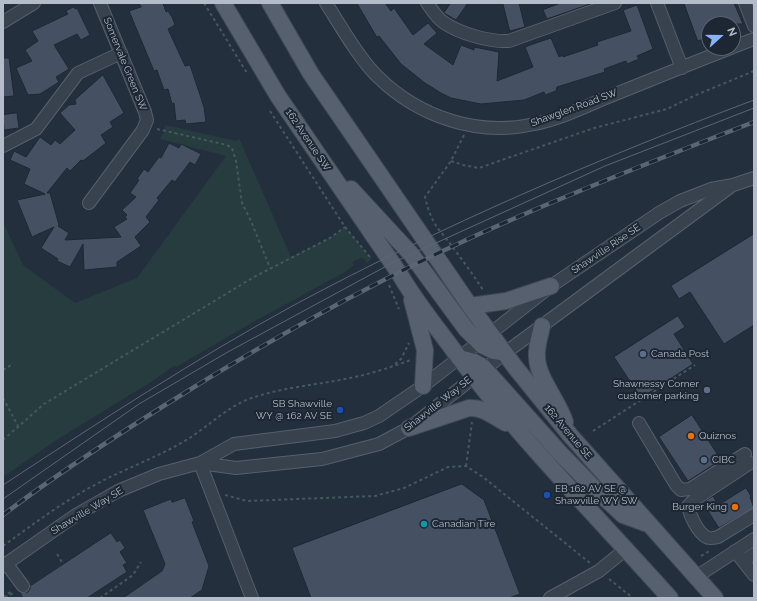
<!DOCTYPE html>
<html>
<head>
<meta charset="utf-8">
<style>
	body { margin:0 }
	#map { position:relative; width:757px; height:601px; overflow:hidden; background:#242f3e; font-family:Raleway,sans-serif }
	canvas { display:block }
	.frame { position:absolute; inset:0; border:4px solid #b4bcc9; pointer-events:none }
	.north { position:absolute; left:701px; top:16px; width:40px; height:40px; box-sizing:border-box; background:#1d2633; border:1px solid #59626f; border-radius:50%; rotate:69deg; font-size:11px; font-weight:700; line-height:16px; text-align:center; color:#b4bcc9 }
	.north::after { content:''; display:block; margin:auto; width:14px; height:18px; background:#8ab4f8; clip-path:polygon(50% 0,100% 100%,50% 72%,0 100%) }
</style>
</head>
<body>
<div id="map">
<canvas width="757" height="601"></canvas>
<div class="frame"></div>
<div class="north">N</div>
</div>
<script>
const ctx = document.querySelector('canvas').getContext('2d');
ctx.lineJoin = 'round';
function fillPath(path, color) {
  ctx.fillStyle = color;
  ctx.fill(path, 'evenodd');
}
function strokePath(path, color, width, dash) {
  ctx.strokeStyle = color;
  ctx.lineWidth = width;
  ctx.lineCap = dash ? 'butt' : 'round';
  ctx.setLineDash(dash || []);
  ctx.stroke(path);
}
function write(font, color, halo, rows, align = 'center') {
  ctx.font = font + ' Raleway,sans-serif';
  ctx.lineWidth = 4;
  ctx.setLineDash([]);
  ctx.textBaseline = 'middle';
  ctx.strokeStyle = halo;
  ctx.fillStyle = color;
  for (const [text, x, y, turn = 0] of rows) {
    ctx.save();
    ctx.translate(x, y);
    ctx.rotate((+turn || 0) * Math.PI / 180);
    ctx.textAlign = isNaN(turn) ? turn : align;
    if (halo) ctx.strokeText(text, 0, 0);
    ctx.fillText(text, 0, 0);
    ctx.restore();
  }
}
const green = new Path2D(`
	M165,125L237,141L239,138L291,257L330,238L345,227L368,255L372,258L367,263L362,257L352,262L354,265L345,272L255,321L176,367L175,365L154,380L55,441L3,477V222L23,265L75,303L137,278L226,156L160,139L164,132Z`);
const building = new Path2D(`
	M139,3H163L166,12L168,11L172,17L175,25L168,29L185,66L190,65L204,107L206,122L186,124L185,120L176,121L174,103L172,104L168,89L164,90L157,70L154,71L129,11L141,7Z
	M357,3H385L391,11L394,8L413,35L428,23L437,33L424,44L453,65L461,45L474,50V47L499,52L497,81L533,67L525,47L536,43L551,38L559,57L563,55V57L598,45L597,42L631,31L623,10L637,5L653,49L637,56L639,59L627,64L626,61L604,69L605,72L557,87L556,91L545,95L544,92L524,100L481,104L451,98L441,93L425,83L401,64L379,36L377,37Z
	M451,3H468L456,20L444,13Z
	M503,3H519L525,27L510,31Z
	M561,3H589L590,4L547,19L543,10Z
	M684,3H734L743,24H709V37L698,41Z
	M74,7L75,9L77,8L90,35L81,40L77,34L54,45L69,69L56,77L59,82L40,94L28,95L16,68L32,61L25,50L38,41L32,31L68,14L66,11Z
	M3,58H9L14,96L3,97Z
	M103,75L124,113L110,122L113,127L101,135L106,143L83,161L81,160L70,171L67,168L47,193H50L59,225L58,226L69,233L65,240L121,237L114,227L127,219L125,217L127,215L122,210L136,197L130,193L139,180L137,179L144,169L148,172L159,157L161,158L169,143L179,148L181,144L201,154L195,165L190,162L175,182L172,180L157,198L159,200L146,217L150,222L135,237L141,246L117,262V267L84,270L83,244L70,267L57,261L58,259L41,248L54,227L32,237L17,200L45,194L24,184L30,169L10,160L14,151L26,157L40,137L51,145L55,140L60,144L75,130L60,113L69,105L76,104L75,100Z
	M17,113L19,128L4,130L3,115Z
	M754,234V325L724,344L690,292L679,299L671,286Z
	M678,316L685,327L674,334L693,364L641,398L614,357Z
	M692,415L721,460L688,481L659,437Z
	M462,484L484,500L520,594L509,598H311L292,548Z
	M746,488L751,496L750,497L754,508L719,528L708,511L711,510L705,501L713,496L718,505Z
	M185,498L194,521L192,522L209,566L202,590L190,598H123L162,571L165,564L143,510L171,499L172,502Z
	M111,533L117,542L120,540L125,548L120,552L127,563L123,565L127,572L87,598H23L20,593L28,592L30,589V583L31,585Z`);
const path = new Path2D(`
	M204,3L247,73
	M270,111L345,227L370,257
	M157,129L227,145L232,148L236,161L242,203L251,221L270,268
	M464,135L451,161L425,197C432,226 438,227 454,249C464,262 474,276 483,290
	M451,161L463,165L479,168L594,128L667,109L696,95L754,71
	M389,285L399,309
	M395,364L401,359L409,343
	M3,370L11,365
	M3,398L18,426
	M593,431L695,365
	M3,440L44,404L254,277L330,238L345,227
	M466,466L472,422
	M225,495L247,501L375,496L404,488L448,467L466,466L483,477L590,563
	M3,546C32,525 60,504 91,487C121,470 154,459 183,442C206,429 225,408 249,399C282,387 317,385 350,378C371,374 391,367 411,360
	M57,554L63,564
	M701,556L711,550
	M609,579L633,598
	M3,597L12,591
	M5,598L13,593
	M100,598L133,575L141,562`);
const minor = new Path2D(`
	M326,3C340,25 360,60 378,77C419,117 478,137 534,124C561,119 588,105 613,95C653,79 692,63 731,48
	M427,3C432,10 437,18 443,22C460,34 490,42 509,41L615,3
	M657,3L682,68
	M745,3L754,26
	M3,22L34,3
	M733,47L754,39
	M3,146L36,129L78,73L121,53
	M89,203L143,130L147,120L145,112L100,3
	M639,423L676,485L681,490L690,489L745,454
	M200,463L236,468L322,459L379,444L409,428L505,353L730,187
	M200,463L252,598
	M750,463L694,500L688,506C690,516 697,531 706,537C709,539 714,538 718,537L754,515
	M735,551L754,575
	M743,561L754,554
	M6,563L23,586
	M3,566L76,515L118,491L159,474L200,463L234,444L335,431L364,423L379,416L423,386L551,286L659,213L680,201L711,189L733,185L754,178
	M696,577L754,539
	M550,598L599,571L626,549`);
const major = new Path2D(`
	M223,3L278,96L399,273C413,297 429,318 446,340C513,432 594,513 670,598
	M270,3L311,74L470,306L515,367L570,435L715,598
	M351,189L411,254L466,329L482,345L494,351L505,353
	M412,300L425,350L423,386
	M470,306L506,301L551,286
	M542,326C540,336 536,347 537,357C537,377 559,402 565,422
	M459,358L474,362L483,367L559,452L596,490L623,515L645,523
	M409,428L469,408C484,407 494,417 506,423`);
const tram = new Path2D(`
	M3,485C99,422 195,359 296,304C444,225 597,159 754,100
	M3,499L139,404L226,353L392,263L605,166L754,108`);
const rail = new Path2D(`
	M3,515C54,476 108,441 162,407C276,335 396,269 520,216C597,183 676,152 754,122`);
const markers = [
	[643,354,4,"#5c6f8a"],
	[707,390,4,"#5c6f8a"],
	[340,410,4,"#1a4fb4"],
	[691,436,4,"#e8710a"],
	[704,460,4,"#5c6f8a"],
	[547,495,4,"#1a4fb4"],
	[735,507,4,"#e8710a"],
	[424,524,4,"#0f9aa8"]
];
const streetNames = [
	["Somervale Green SW",125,64,68],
	["Shawglen Road SW",574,108,-20],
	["162 Avenue SW",308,140,56],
	["Shawville Rise SE",606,249,-34],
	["Shawville Way SE",438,404,-38],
	["162 Avenue SE",568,432,50],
	["Shawville Way SE",87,511,-31]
];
const poiNames = [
	["Canada Post",651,354],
	["Shawnessy Corner",699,384,"right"],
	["customer parking",699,396,"right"],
	["SB Shawville",332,404,"right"],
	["WY @ 162 AV SE",332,416,"right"],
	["Quiznos",699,436],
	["CIBC",712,460],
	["EB 162 AV SE @",555,489],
	["Shawville WY SW",555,501],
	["Burger King",727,507,"right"],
	["Canadian Tire",432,524]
];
fillPath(green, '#263c3f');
fillPath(building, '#455162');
strokePath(building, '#1f2835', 1);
strokePath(minor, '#565f6c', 14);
strokePath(major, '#414a57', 18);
strokePath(path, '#44595c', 2, [3, 3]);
strokePath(minor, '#38414e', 12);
strokePath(major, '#56606e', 16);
strokePath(tram, '#5a6575', 1);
strokePath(rail, '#5a6575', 4.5);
strokePath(rail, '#1d2633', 3, [9]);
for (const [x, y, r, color] of markers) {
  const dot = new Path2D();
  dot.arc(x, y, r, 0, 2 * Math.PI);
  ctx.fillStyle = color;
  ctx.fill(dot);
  strokePath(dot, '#1d2633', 1.5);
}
write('10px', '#b4bcc9', '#1d2633', streetNames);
write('10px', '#b4bcc9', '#1d2633', poiNames, 'left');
</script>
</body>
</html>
